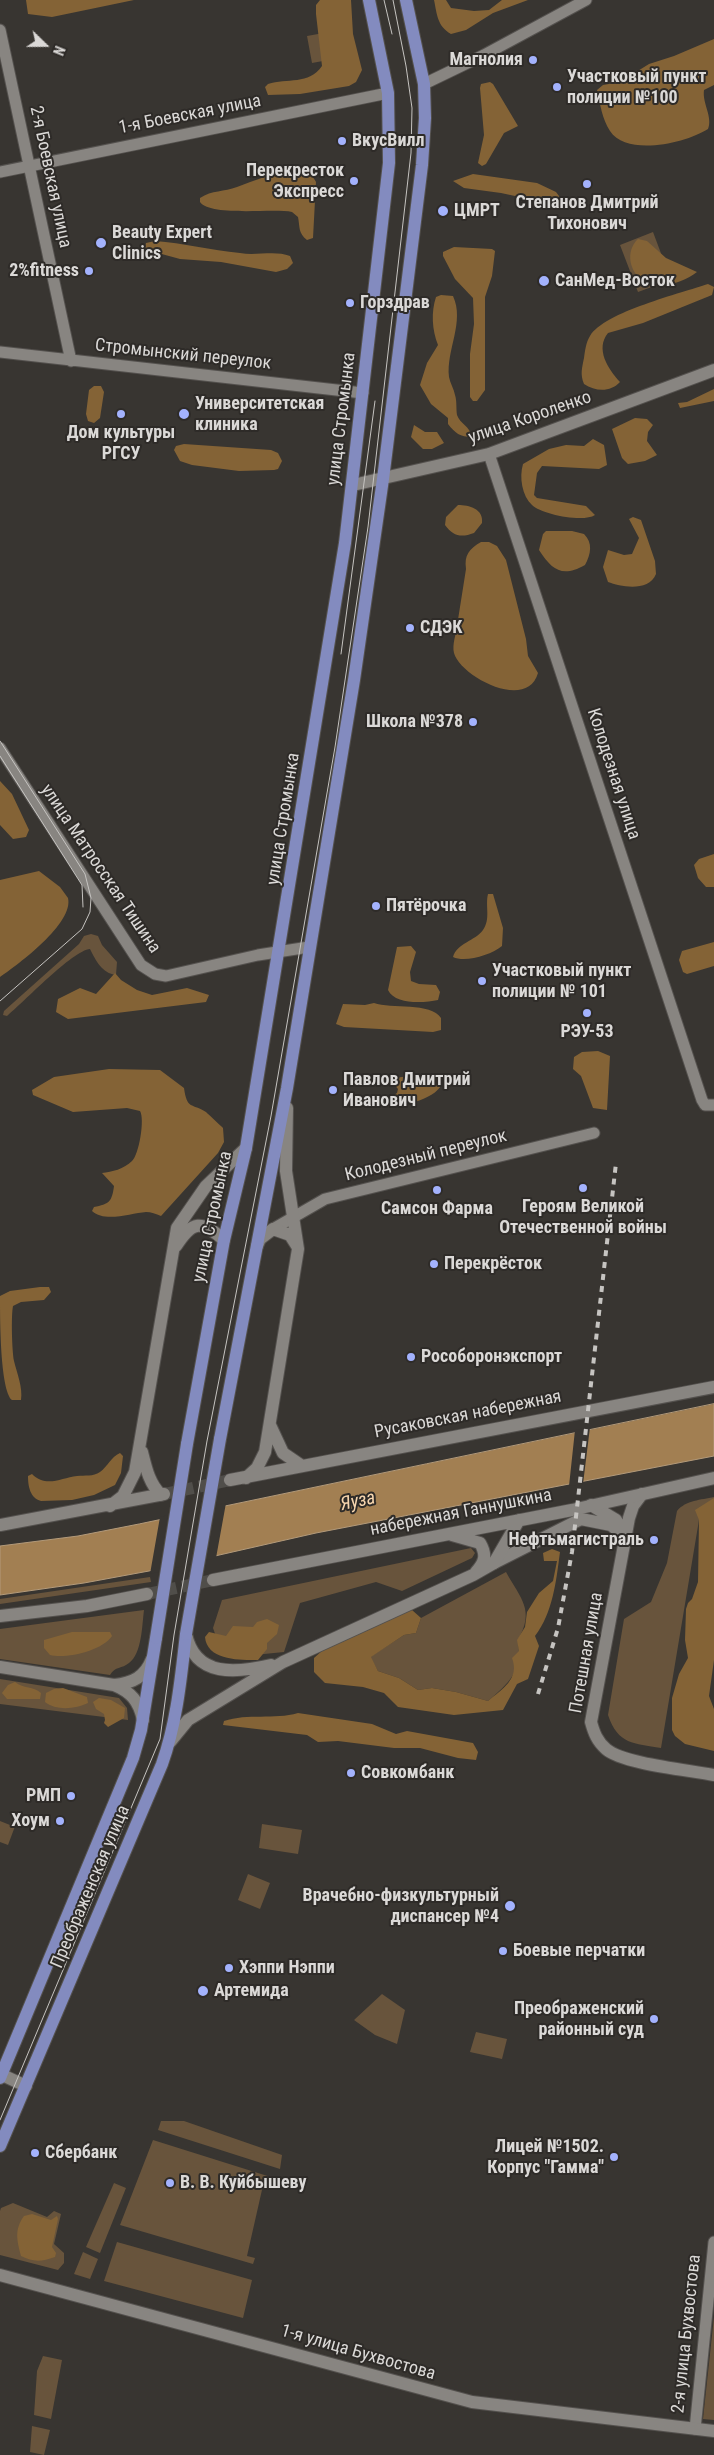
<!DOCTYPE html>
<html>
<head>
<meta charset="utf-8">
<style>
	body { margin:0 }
	#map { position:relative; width:714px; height:2455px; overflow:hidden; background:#383531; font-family:"Roboto Condensed",sans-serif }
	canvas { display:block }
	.north { position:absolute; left:20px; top:20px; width:50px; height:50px; -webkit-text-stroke:4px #2e2b28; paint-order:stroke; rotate:112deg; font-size:14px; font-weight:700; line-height:20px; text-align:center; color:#dbd9d7 }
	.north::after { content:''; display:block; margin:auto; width:18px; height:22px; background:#dbd9d7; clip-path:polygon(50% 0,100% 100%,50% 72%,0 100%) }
</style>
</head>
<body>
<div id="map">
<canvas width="714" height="2455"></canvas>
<div class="north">N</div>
</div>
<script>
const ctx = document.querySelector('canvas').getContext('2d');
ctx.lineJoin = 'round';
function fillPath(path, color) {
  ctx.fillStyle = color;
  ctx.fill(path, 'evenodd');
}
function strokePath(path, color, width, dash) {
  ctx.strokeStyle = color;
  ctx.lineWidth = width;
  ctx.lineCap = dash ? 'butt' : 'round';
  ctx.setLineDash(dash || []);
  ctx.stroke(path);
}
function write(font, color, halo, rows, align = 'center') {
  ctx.font = font + ' "Roboto Condensed",sans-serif';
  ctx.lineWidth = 4;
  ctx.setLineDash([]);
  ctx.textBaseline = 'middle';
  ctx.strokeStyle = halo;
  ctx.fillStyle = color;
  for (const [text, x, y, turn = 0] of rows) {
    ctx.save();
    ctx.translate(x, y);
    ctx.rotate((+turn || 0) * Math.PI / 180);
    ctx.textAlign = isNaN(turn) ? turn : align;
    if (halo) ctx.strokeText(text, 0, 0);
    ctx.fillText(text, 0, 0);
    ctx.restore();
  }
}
const green = new Path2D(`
	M329,32L334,59L312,63L307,36Z
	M653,232L671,280L638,292L620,245Z
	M91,934L98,936L102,945L117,962L116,975C102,973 96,961 90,949C73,950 23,1003 7,1016L3,1015L4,1011L79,944L84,936Z
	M714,1497V1517L699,1520L661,1748C634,1743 618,1745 608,1715L624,1619L651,1602L667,1563L677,1511C686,1500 701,1500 714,1497Z
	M471,1548L475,1553L472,1558L402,1591L376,1582L300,1603L284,1652L254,1655L218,1642L213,1628L222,1600Z
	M506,1572C521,1599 535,1610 518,1640C523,1671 509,1683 488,1701L456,1692L432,1688L418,1690L399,1678L378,1671L370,1657L404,1635L416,1633L421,1618Z
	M150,1577L151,1582L0,1604V1599Z
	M144,1610C142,1625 142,1654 129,1663C122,1669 115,1666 110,1675L0,1659V1629Z
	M0,1679L119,1698L127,1708L128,1720L0,1704Z
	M13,1819L17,1821L8,1845L0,1842V1821L10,1825Z
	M262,1824L302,1830L298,1854L259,1848Z
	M248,1874L270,1883L260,1909L238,1900Z
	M382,1994L405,2010L397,2044L375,2035L354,2020Z
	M476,2032L507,2039L502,2059L470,2052Z
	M161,2121H184L282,2155L280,2169L158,2130Z
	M153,2140L277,2179L276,2184L264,2181L247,2256L255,2258L253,2264L120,2225Z
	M114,2183L126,2188L100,2253L86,2247Z
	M13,2203L47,2217L54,2211L61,2214L54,2244L64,2253V2263L58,2270L0,2255V2211L1,2208Z
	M117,2242L252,2280L243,2318L104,2281Z
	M83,2252L98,2259L90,2279L74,2274Z
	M714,2317V2420L703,2419Z
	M43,2356L62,2360L51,2419L34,2415L37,2371Z
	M32,2426L50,2430L44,2455L30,2452Z`);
const forest = new Path2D(`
	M26,0H134L52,17L28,14Z
	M320,0H351L353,34L362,70L356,82L349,86L300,94L268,95L265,87L268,84C287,78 309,85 322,66L316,14V5Z
	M434,0H446L451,8L474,11L489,10L502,0H528L493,13L466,30L451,34C437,26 437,14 434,0Z
	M714,39V85L704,90C702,103 713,117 708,129C686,143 627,157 610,131C602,119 600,103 597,90L603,85L620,82L649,64L674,56Z
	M490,82L493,84L518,126L504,133L486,164L482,166L478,163L484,135L480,88L481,84Z
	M290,171C299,172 312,172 316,182L313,238L307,240C298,233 300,227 298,217L292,212C273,208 211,217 200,202V198C212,190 224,192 237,187C255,180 271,174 290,171Z
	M473,174L537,183L556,192L565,204L557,205L501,193L464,188L453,181Z
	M638,239L647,241L666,258L697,272C685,282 660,290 645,282C629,273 625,251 638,239Z
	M155,241C183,243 211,250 240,253C256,256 275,250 290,256L293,263L287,269L276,272L221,262L180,259L147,250L145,247L146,243Z
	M454,247L492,249L495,251L492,276L485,297V390L477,401H473L470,397V354L474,324L473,298L455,279L443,256V252Z
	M708,284L714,287L712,295L643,323L608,333C595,349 608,369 620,382C611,392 596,392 584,384C580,374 582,368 584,358C585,351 586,342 590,336C604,312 682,293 708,284Z
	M441,295L453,296C465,322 446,350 449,377C450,383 454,389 455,395C457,401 456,408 457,415C460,424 470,426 472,437C460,437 455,433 448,424V418L431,404L420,385L427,363L438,345C432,330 431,312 436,297Z
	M94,386H101L104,392L100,418L94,423L88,421L86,414L89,390Z
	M714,389V401L680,408L678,403L687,402Z
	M635,418L647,419L653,425L648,432L647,441L657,455L645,461L628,464L622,458L612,429Z
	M414,425L425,432H437L444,443L432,449H423L411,437Z
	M593,439L604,445L607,465L599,469L542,466L537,473L534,495L537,498L586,506L595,515C583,523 541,514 532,505C522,496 519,477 523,464L549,449L566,445L584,446Z
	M184,444L271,450L278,453L282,461L278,469L274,470L239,471L192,465L180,461L174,450L176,446Z
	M458,505C469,505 484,509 482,523L474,533C461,538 453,536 445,525L446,517Z
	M633,517L641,520L655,561L656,574C649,592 621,587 608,582L603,567L608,550L624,555L632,554L639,538L629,519Z
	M546,531H572L584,534C593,543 591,554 585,565C562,578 552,570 539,550L543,534Z
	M481,542H489L497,546L506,560L526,639L528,656L538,673C527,712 460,676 454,653C452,644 456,635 457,626C460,607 463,588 466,569C464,555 469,549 481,542Z
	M0,781L12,794L29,830L26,837L13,839L0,825Z
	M714,854V887H706L698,878L694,865L699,859Z
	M39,871L60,887L68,898C74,923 19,964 0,977V880Z
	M488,894H493L503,928L502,946C491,955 465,963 453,957C457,943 475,941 483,930C491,919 485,906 488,894Z
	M714,942V966L687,974L683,972L679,960L682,951Z
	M411,946L416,952L410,972L411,981L419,984L436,985L440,992L438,1000C424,1003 395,1005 388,990L397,947Z
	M115,973L121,980L137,990L152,995L187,988L209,995L206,1002L68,1019L56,1012L58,999L80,988L96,994Z
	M374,1003C391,1009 431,1002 441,1018V1030L433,1032L344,1027L336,1024L343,1004L365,1005Z
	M598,1051L610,1056L607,1110L593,1108L581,1076L573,1069L574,1057L582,1052Z
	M109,1069L160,1070L184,1088C187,1110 192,1103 206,1112C209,1115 220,1125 223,1128L224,1142L218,1153L161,1216C156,1214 151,1212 146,1212C131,1213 105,1223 92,1211L94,1207C109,1204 112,1202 114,1186L102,1173C112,1172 124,1169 132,1161C139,1155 145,1119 140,1111L127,1108L73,1112L33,1095L32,1090L54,1077Z
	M410,1076C421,1076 436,1075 442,1084C434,1101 398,1107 381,1107L383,1102L397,1093L398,1089L392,1082L394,1078Z
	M40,1287H49L51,1292L44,1300L21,1302L13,1306C11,1316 12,1350 14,1361C17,1373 23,1388 21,1400H12C0,1390 0,1316 0,1296L10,1291Z
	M120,1453L123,1456L121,1473L115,1485L94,1495L72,1500L41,1501C30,1498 28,1486 28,1476L32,1474C46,1488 61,1478 77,1476C85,1475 93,1477 100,1472C108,1466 111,1457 120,1453Z
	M714,1498V1660L709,1696L714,1709V1751L685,1744L675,1736L672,1730V1698L679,1674L688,1658L685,1640L686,1609L688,1603L692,1599L698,1582L699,1520L695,1510Z
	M552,1549L560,1552C556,1582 553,1612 535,1636L539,1646L528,1679L517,1684L503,1710L454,1715L398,1707L384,1693L363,1687L325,1683L314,1672V1658L324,1649L401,1613L412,1610L421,1618L416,1633L404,1635L371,1657L378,1671L399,1678L418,1690L432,1688L456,1692L488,1701C502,1689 520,1679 512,1658L519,1651L517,1640L525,1627L527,1612L539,1593L553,1581L557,1561H544L543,1553Z
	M267,1619L279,1625L277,1634L267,1643V1649L258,1660C241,1660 207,1661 205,1637L209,1632L226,1636L233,1626L253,1627L257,1622Z
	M72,1632H110L112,1636C102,1651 66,1659 50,1655L44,1648V1640Z
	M15,1682C24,1689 33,1686 41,1693L40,1699H7L2,1693L8,1685Z
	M63,1688L87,1697L88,1703C76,1709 56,1711 45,1702L46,1693L54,1689Z
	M99,1698L111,1700L125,1708L124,1718L108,1727L104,1723L105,1720L104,1714L96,1709L93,1702Z
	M298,1713L372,1724L396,1734L407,1731L473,1743L478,1752L476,1760L458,1758L420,1748H394L338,1741L318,1742L307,1735L223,1725L224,1721C248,1713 274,1720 298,1713Z
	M32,2214L51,2220L57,2216L58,2219L52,2247L56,2253L55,2257C41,2262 33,2262 21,2256C17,2240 14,2230 24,2216Z`);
const water = new Path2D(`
	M714,1404V1456L316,1533L149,1571L84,1583L0,1595V1546L78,1536L139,1524Z`);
const pier = new Path2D(`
	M590,1427L583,1484L569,1486L575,1430Z
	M226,1503L216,1558L150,1574L160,1517Z`);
const secondaryTunnel = new Path2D(`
	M164,1494L230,1480
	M147,1594L213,1580`);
const minor = new Path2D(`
	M0,30L71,361
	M424,84L484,55L586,0
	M0,172L388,93
	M0,352L363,393
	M489,454L702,1100L705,1105H714
	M0,748L141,965L155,974L166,976L258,955L309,947
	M273,1229L325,1199L594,1133
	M695,2429L714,2242`);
const tertiary = new Path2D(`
	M353,485L489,454L714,370
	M642,1494L633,1506L629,1518L591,1722C594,1733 597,1741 606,1749C623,1764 689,1770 714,1775
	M591,1505L616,1520L622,1530
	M494,1563L581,1519L611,1525L625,1537
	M0,2074L26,2086
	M0,2275L472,2402L714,2431`);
const secondary = new Path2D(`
	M176,1246C193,1220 201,1220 224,1240
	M257,1246L260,1239L273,1229L290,1235L297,1246
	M270,1425L283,1453L302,1466
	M142,1452C146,1468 149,1483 161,1495
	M246,1478L257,1468L265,1452L298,1249L286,1171L287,1108
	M230,1480L714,1387
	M110,1506L123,1496L135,1472L177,1228L206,1186L246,1148
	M0,1525L164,1494
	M452,1535L480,1543C487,1555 485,1562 476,1572
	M213,1580L572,1510L714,1478
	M0,1616L87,1606L147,1594
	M186,1634C195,1678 237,1673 271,1665
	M0,1667L114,1685C133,1683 145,1677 152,1659
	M114,1685C131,1692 139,1701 143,1720
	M170,1742L188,1720L283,1662L473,1575L494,1563L519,1520`);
const primary = new Path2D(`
	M220,1439L287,1088L354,680L383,479L422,165L425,118L424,84L406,0
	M187,1444L224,1240L246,1148L345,543L389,163L388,93L369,0
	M0,2078L133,1758L141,1730L156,1638
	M0,2146L162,1764C177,1722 181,1677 186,1634`);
const tram = new Path2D(`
	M384,0L392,34
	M341,654L375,401
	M0,741L85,874L91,898L90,912L82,929L0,1001
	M0,756L82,885L83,907
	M0,2120L160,1739L174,1635L207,1441L271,1116L335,747L368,527L411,153L412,108L406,66L393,0`);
const rail = new Path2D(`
	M538,1694L558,1628L572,1552L616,1163`);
const primaryBridge = new Path2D(`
	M186,1634L220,1439
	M156,1638L187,1444`);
const markers = [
	[533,60,5,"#a3b2fd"],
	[557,87,5,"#a3b2fd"],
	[342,141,5,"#a3b2fd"],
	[354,181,5,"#a3b2fd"],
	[587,184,5,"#a3b2fd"],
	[443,211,6,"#a3b2fd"],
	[101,243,6,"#a3b2fd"],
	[89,271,5,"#a3b2fd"],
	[544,281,6,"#a3b2fd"],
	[350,303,5,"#a3b2fd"],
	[121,414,5,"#a3b2fd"],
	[184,414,6,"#a3b2fd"],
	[410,628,5,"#a3b2fd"],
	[473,722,5,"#a3b2fd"],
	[376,906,5,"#a3b2fd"],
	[482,981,5,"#a3b2fd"],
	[587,1013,5,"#a3b2fd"],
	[333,1090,5,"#a3b2fd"],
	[583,1188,5,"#a3b2fd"],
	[437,1190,5,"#a3b2fd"],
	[434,1264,5,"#a3b2fd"],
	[411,1357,5,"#a3b2fd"],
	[654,1540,5,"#a3b2fd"],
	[351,1773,5,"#a3b2fd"],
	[71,1796,5,"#a3b2fd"],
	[60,1821,5,"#a3b2fd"],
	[510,1906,6,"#a3b2fd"],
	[503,1951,5,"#a3b2fd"],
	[229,1968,5,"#a3b2fd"],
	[203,1991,6,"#a3b2fd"],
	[654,2019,5,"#a3b2fd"],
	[35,2153,5,"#a3b2fd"],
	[614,2157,5,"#a3b2fd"],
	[170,2183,5,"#a3b2fd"]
];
const poiNames = [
	["Магнолия",523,60,"right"],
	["Участковый пункт",567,77],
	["полиции №100",567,98],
	["ВкусВилл",352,141],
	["Перекресток",344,171,"right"],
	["Экспресс",344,192,"right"],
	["Степанов Дмитрий",587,203,"center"],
	["Тихонович",587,224,"center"],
	["ЦМРТ",454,211],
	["Beauty Expert",112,233],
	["Clinics",112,254],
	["2%fitness",79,271,"right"],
	["СанМед-Восток",555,281],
	["Горздрав",360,303],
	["Университетская",195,404],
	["клиника",195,425],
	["Дом культуры",121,433,"center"],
	["РГСУ",121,454,"center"],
	["СДЭК",420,628],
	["Школа №378",463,722,"right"],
	["Пятёрочка",386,906],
	["Участковый пункт",492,971],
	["полиции № 101",492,992],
	["РЭУ-53",587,1032,"center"],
	["Павлов Дмитрий",343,1080],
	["Иванович",343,1101],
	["Героям Великой",583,1207,"center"],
	["Отечественной войны",583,1228,"center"],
	["Самсон Фарма",437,1209,"center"],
	["Перекрёсток",444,1264],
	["Рособоронэкспорт",421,1357],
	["Нефтьмагистраль",644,1540,"right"],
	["Совкомбанк",361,1773],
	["РМП",61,1796,"right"],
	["Хоум",50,1821,"right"],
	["Врачебно-физкультурный",499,1896,"right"],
	["диспансер №4",499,1917,"right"],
	["Боевые перчатки",513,1951],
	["Хэппи Нэппи",239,1968],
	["Артемида",214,1991],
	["Преображенский",644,2009,"right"],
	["районный суд",644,2030,"right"],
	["Лицей №1502.",604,2147,"right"],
	["Корпус \"Гамма\"",604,2168,"right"],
	["Сбербанк",45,2153],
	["В. В. Куйбышеву",180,2183]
];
const streetNames = [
	["1-я Боевская улица",190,115,-11],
	["2-я Боевская улица",50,177,78],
	["Стромынский переулок",183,355,6],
	["улица Короленко",530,418,-19],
	["улица Стромынка",342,419,-83],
	["Колодезная улица",613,774,72],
	["улица Стромынка",284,819,-81],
	["улица Матросская Тишина",100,869,56],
	["Колодезный переулок",426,1156,-14],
	["улица Стромынка",213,1217,-78],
	["Русаковская набережная",468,1415,-11],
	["набережная Ганнушкина",461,1513,-11],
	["Потешная улица",587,1653,-80],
	["Преображенская улица",91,1887,-67],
	["2-я улица Бухвостова",687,2334,-84],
	["1-я улица Бухвостова",358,2353,16]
];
const waterNames = [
	["Яуза",358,1502,-12]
];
fillPath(green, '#68543c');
fillPath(forest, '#846336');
fillPath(water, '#a27f52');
strokePath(water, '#b39a7a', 1);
fillPath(pier, '#383531');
strokePath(secondaryTunnel, '#504e4a', 12, [12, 6]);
strokePath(minor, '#54514e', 13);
strokePath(tertiary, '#54514e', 14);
strokePath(secondary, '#54514e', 14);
strokePath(primary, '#54514e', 14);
strokePath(minor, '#888581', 11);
strokePath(tertiary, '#888581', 12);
strokePath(secondary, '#888581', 12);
strokePath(primary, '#838bbf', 12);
strokePath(tram, '#c6c4c1', 1);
strokePath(rail, '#c6c4c1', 4, [6, 6]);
strokePath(primaryBridge, '#54514e', 14, []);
strokePath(primaryBridge, '#838bbf', 12);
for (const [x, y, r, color] of markers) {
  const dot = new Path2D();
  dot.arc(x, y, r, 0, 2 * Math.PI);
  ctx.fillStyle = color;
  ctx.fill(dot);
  strokePath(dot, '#2e2b28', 2);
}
write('bold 18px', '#dbd9d7', '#2e2b28', poiNames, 'left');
write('18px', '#dbd9d7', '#2e2b28', streetNames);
write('italic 19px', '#f7d6af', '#2e2b28', waterNames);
</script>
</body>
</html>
